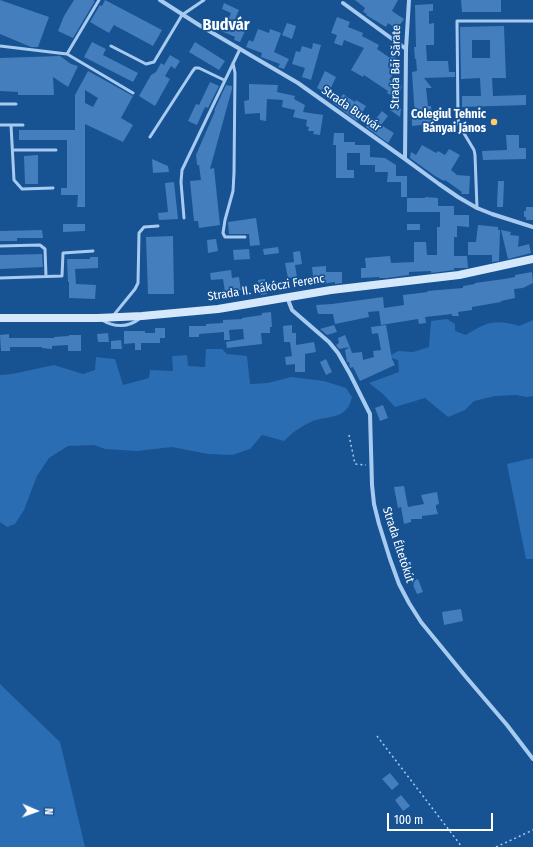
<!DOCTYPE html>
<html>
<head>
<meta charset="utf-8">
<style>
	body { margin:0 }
	#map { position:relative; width:533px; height:847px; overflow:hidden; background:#175293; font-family:"Fira Sans Condensed",sans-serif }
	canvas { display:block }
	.north { position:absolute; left:16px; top:791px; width:40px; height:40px; -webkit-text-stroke:3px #175293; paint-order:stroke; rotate:92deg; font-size:11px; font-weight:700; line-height:16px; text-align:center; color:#fff }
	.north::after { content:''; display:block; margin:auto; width:14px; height:18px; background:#fff; clip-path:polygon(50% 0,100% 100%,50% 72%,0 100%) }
	.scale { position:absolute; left:387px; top:813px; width:106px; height:18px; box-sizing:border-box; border:2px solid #fff; border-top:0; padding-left:5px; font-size:12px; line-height:14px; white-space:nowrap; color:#fff; -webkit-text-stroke:3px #175293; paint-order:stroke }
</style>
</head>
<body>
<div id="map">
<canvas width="533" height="847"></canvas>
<div class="north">N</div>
<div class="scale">100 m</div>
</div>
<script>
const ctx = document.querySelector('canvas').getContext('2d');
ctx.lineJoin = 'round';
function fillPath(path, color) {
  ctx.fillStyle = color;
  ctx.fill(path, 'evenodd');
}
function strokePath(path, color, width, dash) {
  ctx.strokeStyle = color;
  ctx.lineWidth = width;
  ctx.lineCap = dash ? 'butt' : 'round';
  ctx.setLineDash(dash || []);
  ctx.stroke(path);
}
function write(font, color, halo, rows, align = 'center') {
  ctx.font = font + ' "Fira Sans Condensed",sans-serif';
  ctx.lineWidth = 3.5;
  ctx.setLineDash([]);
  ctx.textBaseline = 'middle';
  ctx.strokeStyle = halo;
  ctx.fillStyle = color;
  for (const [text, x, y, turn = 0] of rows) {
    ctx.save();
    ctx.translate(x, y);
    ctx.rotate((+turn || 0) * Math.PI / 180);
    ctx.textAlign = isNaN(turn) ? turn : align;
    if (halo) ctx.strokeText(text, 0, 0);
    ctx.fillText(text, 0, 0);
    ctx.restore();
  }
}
const green = new Path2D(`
	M447,319L455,324V331L466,335C486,322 496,319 519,326L533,320V396L527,397L516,395L495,396L474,401L465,410L448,417L425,398L395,407L383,394L369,383L399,372L398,360L388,357L398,351L413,352L429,347L431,321Z
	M206,349H222L227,354L247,356L250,384L268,383L291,377L324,381L346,388L352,397C347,420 330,415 313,421C301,426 293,432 284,441L262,435L250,449L232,455L208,454L172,447L137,451L105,449L94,445L68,446L49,458L37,476L24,510L15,524L7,527L0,522V375L12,374L54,365L83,374L95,370L96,357L115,359L123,385L149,378L150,370L173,371L172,356L187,355L188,366L205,367Z
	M533,458V559H526L507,464Z
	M0,684L60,742L85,847H0Z`);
const building = new Path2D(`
	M0,0L49,17L38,47H31L0,34Z
	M74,0H93L95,1L73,38L58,31L64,16Z
	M105,0L162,30L153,46L114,25L109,33L90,22L100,5L102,6Z
	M355,0H398L392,11L404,19L397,29L388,23L386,27L366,15L367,14L363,12L365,8Z
	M461,0H501V12H462Z
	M224,3L239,10L233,24L246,29L240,42L234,40L235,37L219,30L221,26L226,24L231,13L222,9Z
	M433,4V11H429V24L434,23V45H426L427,61H448L449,72H455V77L424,78L432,88H426L428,106H431L432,124L412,126V119L415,118L412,72L417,71L416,59H415L414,47H416L415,5Z
	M337,17L350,22L348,27L363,33L362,36L379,45L377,49L390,58L392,55L401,62L389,80L402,86L397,98L387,93L388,91L364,75L363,77L351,70L364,48L344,40L342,46L334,43L337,35L331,33Z
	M287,23L296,26L292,39L282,35Z
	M504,26L506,78H492L493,96L526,95V105L462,107V96H481L480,78L461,79L460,27ZM472,40H490V58H472Z
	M258,29L269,33L270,29L281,33L274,52L289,59L284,69L278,67L280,64L261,57L262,53L246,47L249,40L253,42Z
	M92,42L106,49L103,55L138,73L133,82L84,57Z
	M195,42L225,61L219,70L189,52Z
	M313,43L321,45L311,80L302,77L305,68L292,64L296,51L300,52L302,46L312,49Z
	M170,55L180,61L175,69L171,66L165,76L170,79L155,106L139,96L151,75L156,72L161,63L164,65Z
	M60,56L71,64L78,66L68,87L53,77L54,95H18V92L0,91V58Z
	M88,71L133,96L121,118L133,125L123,142L85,124V207H77L78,195H61V188H67V140H19V130H75V95ZM85,90L98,98L93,107L85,103Z
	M325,71L336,77L328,94L317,88Z
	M210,82L219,86L208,108L205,107L197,125L188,121L196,104L199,105Z
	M249,84L278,85L277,92L295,96L294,99L305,105L303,112L323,115L320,135L313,134L314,131H308L309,127L306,126L307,120L293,117L295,110L282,107L283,100L267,99L266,121L260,120V113L245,114L244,101L249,100Z
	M226,85L232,86V89L210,169L214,168L220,225L199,228L198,221H194L190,181L201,180L199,165H197L196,155L215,111H214Z
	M343,94L355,102L356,100L366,106L357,121L333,103L336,98L339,100Z
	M393,104L401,109L400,117L390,110Z
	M382,111L388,116L381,125L394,133L388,143L366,127L372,118L375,120Z
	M334,133H344V142H355V145H370V157L385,158L396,165V176H407V197H401V182H387L388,172H375V165H360V153H347V170H354V178H336V145H333Z
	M506,135H519V148H526V159L483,160L482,151L507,150Z
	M422,145L436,153L438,151L445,155L449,149L460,155L451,170L457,175L470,176L469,194H461L462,192L445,180L444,181L435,176L410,158L411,152L416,155Z
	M38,155V184H25L24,156Z
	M152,159L168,166L169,172L153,173Z
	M498,181H504L503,207H497Z
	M174,182L178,219L159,220L158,213L168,212L165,183Z
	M425,197L438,198V206H454V215H469V227L457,226V237H454V256H467L468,268H454V270L431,273V271L409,272V275L387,278H379V277L361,278V268H366L365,258L390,256L391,263L414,262V242H426L427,255H437V227H440V212H407V198H425Z
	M526,207H533V220H526V217H524V211H526Z
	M256,218L260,245L250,246L249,234H229L228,222Z
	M63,224H85V231L63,232Z
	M407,224H420V230H407Z
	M478,225L498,227V230H500L499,261L492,262V255H468V242H476Z
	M42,230L43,238H17V241H0V231Z
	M501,230L511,232L510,235L519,236L518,247L529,244L531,253L508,259Z
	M173,236L174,294H148L146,237Z
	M216,239L218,251L208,253L207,240Z
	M278,247L279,253L264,255L263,249Z
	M249,249L250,259L234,260L233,250Z
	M300,251L302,264L295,265L297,277L288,278L285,263L294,262L293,252Z
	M42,254L43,267L0,269V255Z
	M90,257H98V268L75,269L76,284L96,285L95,299L69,298V282H68L67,259H90Z
	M326,266V272H342V283L335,284V282L314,285L312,267Z
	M231,270L232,278L239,277L241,290L225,292L223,279L211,280L210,273Z
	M532,272L533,283L523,288L514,289L515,298L501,301V302L472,307V310L458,312L459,316H452V314L425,317L426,323L419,324L418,319L381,325L379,311L368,312L369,317L335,324L333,314H318L316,305L332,304L383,297L384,308L404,305L403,295L428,292L427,291L463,288V286L475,284V283L504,279L515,277V275Z
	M265,279L267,294L261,295L258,280Z
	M271,312L272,327H270V333H261L262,344L227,348L226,342L244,339L243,329L229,330L230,340H224V332L199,334V337H189V326H206V324L223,323V320L242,319V318L262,315V313Z
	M292,325V333H296V345L314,342L316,352L305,354V372H295V364L286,365L285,357L292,356L290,342H284L283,326Z
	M334,325L337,332L327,335L320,329Z
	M386,325L392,359L395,365L360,381L353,367L350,368L349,362H347L345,350L350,347L352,353L362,352L363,360L374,357L373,351L381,350L378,333L372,334L371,327Z
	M155,328H165V338H160V343H141V350H135V343L124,344V331H145V333H155Z
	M108,333L109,342H98L97,334Z
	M9,334V338H54V337L69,336V335H81V351H68V345L52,346V349L42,348V347H10V351H1L0,335Z
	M345,335L350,347L339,349L336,345L339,343L338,338Z
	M121,340L122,349H111V341Z
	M326,359L332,372L326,375L320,362Z
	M383,405L388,418L380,421L375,408Z
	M404,486L408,507L424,504L421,495L437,492L439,504L436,505V508L438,514L422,516V519H411V522L404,524L401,507L398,508L394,487Z
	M418,579L423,592L417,594L413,585H414L413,581Z
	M461,609L463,621L444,625L442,612Z
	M390,773L399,784L392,790L382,779Z
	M401,795L410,806L403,811L395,800Z`);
const path = new Path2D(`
	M349,435L355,464L366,465
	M377,736L462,847
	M496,847L533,830`);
const service = new Path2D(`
	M99,0L67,54L133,93
	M0,46L67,54
	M111,46L146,64L154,62L182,15L204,0
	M233,63L235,73L234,173L233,191L225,220L223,233L225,237H245
	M0,104H16
	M0,125H23
	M11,125L14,180L22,189L53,188
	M150,137L192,72L195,68H199L224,80
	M13,150H56
	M477,208L475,155L474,150L459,125L458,118L457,21H533
	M184,218L181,182L182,170L240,49
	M0,246L40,245L45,249L46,276
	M0,278L62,276L63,253L93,251
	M113,316L135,289L138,283L139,233L144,227L158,226
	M102,320C113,327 128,328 139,319`);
const minor = new Path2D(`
	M160,0L199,25L298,83L405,159L439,184L458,197L477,208L492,214L533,227
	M343,3L406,49
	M405,159L406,49L409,0
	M287,297L292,310L329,342L338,353L350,374L370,414L372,485L374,504L379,524L390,559L399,584L409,603L421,622L466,677L507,725L533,759`);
const secondary = new Path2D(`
	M0,318H98L142,316L218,309L331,290L459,275L533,259`);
const markers = [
	[494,122,4,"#ffcd67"]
];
const streetNames = [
	["Strada Băi Sărate",396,67,-89],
	["Strada Budvár",351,109,35],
	["Strada II. Rákóczi Ferenc",266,288,-9],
	["Strada Éltetőkút",398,545,72]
];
const poiNames = [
	["Colegiul Tehnic",486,115],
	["Bányai János",486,129]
];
const districtNames = [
	["Budvár",226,26]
];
fillPath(green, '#2a6db2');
fillPath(building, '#447ebd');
strokePath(path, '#a7cbf0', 1.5, [2, 3]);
strokePath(service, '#a7cbf0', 3);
strokePath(minor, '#a7cbf0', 4);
strokePath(secondary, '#d5e7fb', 8);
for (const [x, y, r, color] of markers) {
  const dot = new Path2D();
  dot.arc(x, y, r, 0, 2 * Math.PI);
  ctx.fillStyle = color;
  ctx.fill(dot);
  strokePath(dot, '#175293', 1.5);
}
write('12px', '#fff', '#175293', streetNames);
write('bold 12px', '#fff', '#175293', poiNames, 'right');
write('bold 16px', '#fff', '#175293', districtNames);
</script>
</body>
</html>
